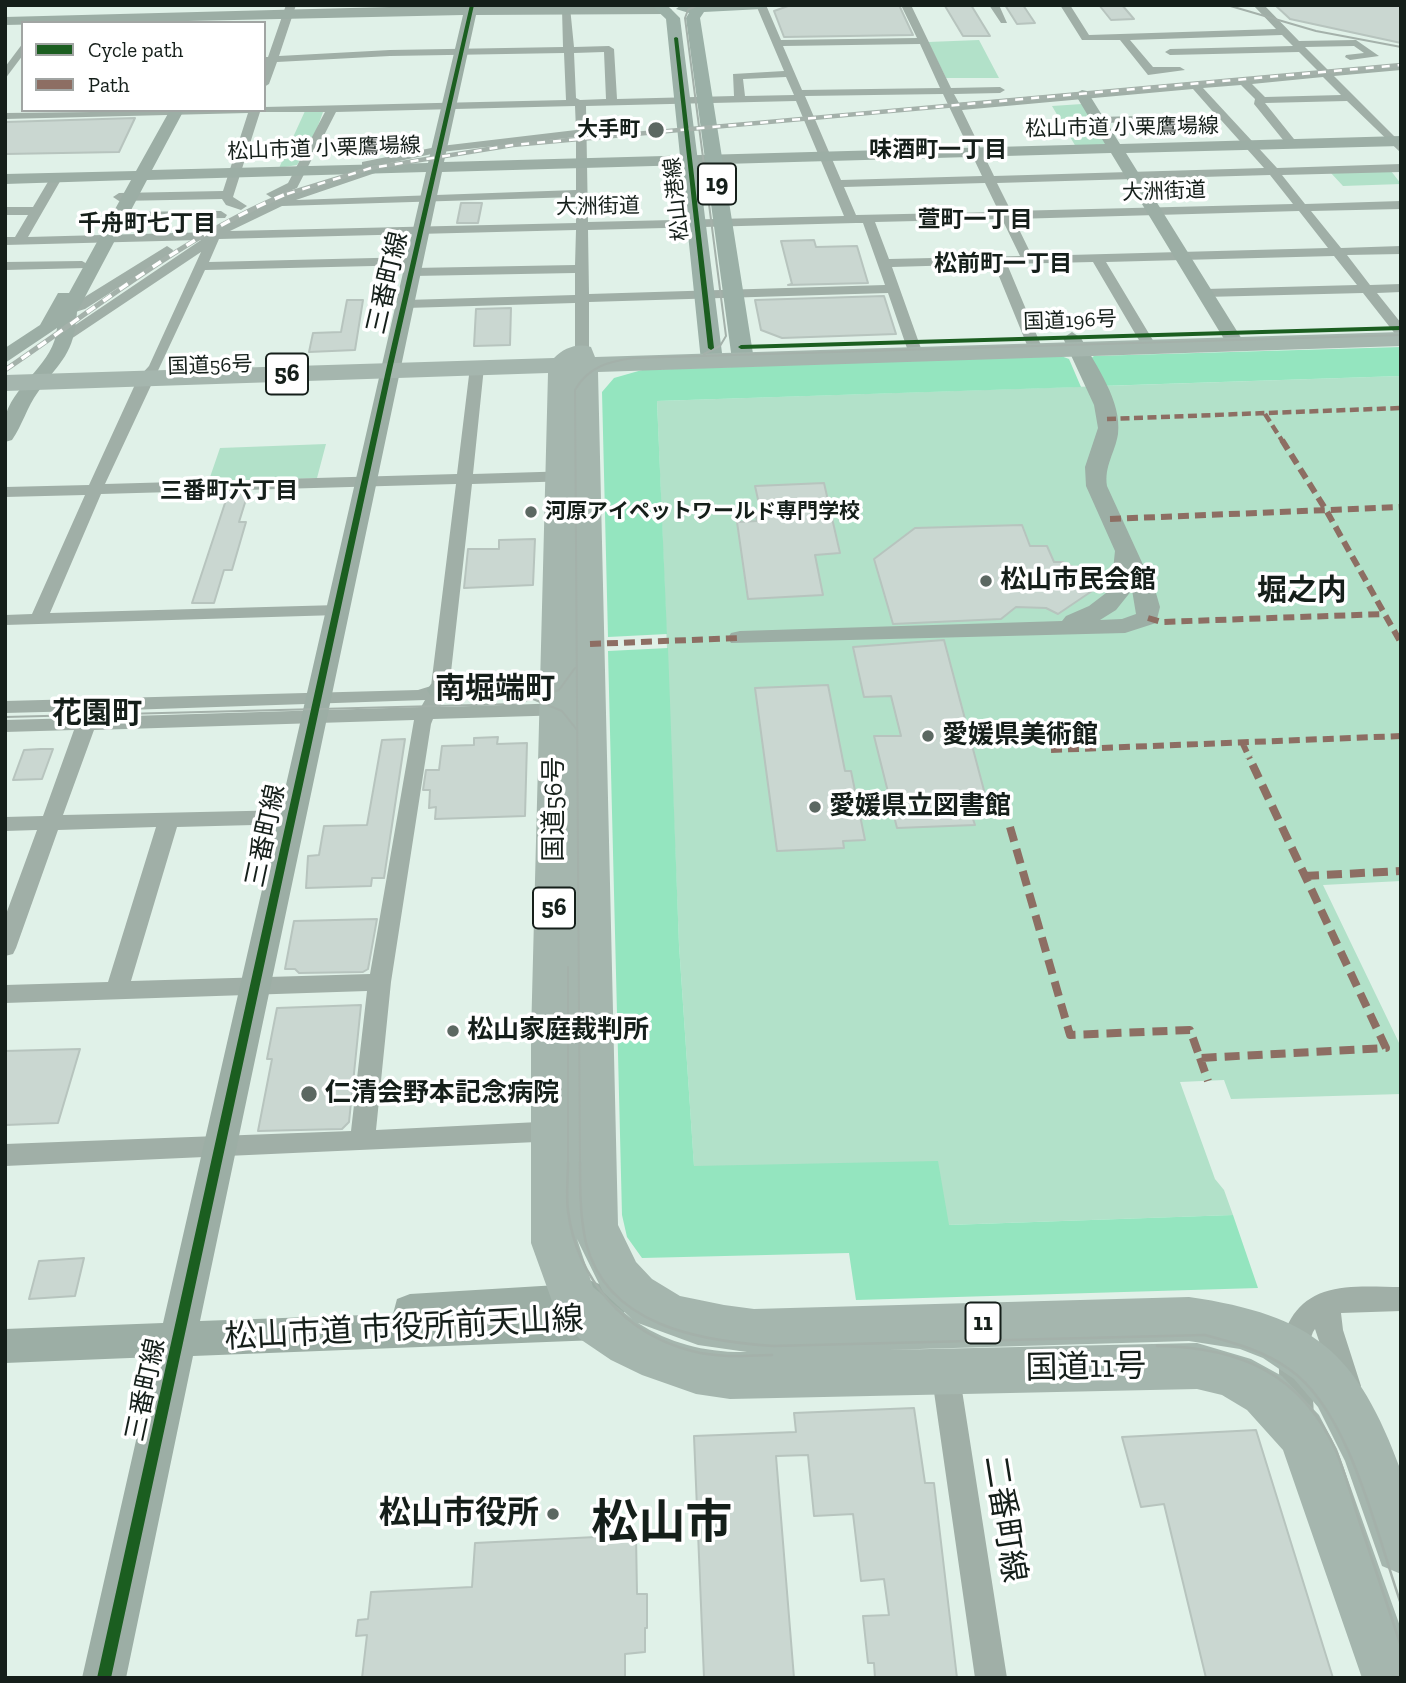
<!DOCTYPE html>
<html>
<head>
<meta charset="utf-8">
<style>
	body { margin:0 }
	#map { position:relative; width:1406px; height:1683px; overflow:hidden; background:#e0f1e8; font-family:"Zilla Slab",serif }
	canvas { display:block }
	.frame { position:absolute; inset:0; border:7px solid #151f1a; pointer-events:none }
	.legend { position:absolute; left:21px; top:21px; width:245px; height:91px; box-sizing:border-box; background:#fff; border:2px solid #a1a5a3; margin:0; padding:9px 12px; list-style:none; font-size:21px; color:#151f1a }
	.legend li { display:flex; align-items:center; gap:14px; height:35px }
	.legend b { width:35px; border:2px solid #a1a5a3 }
</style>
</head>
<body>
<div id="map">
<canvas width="1406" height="1683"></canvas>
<div class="frame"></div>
<ul class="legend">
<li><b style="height:9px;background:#1b5e20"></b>Cycle path</li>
<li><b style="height:9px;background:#8d6e63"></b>Path</li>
</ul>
</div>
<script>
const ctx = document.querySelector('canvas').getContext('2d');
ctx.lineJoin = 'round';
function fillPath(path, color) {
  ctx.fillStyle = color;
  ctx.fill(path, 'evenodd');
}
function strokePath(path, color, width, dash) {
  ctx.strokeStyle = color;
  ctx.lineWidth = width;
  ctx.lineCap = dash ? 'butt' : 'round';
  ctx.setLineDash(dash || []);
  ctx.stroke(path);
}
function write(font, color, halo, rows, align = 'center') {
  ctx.font = font + ' "Zilla Slab","Noto Sans JP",serif';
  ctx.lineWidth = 7;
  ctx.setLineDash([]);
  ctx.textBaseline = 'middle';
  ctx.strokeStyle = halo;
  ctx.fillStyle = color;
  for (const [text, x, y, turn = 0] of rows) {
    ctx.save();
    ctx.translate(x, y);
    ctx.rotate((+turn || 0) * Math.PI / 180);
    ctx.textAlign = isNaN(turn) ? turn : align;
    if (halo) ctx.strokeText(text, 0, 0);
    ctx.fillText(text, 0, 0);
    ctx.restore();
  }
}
const green = new Path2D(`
	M979,40L999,78H946L928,42Z
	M1082,104L1107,144L1076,147L1052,106Z
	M305,111L323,112L314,137L297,165L279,168Z
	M1391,171L1401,184L1343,186L1330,172Z
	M1401,376V881L1323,885L1401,1047V1094L1231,1099L1224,1080L1180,1082L1215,1179L1224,1190L1233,1215L948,1225L937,1162L694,1167L679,945L657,401Z
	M326,444L317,478L208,483L220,448Z`);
const water = new Path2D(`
	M1401,347V376L1101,386L1090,359L1094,356Z
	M1061,356L1069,359L1081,387L657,401L667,634L608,637L602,392L614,378L642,370Z
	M668,648L679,945L694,1166L938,1161L949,1225L1233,1215L1258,1288L856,1300L849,1253L642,1258L627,1237L622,1215L608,651Z`);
const building = new Path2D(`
	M835,5H899L913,35L784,37L774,11L788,6Z
	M971,5L990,36H963L945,6Z
	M1005,5H1023L1035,23L1017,24Z
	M1099,5H1122L1134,19L1111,20Z
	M1275,5H1401V43L1290,19Z
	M135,118L119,152L5,154V122Z
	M461,203H482L478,223H457Z
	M814,240L816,247L857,246L868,283L788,285L792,284L781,241Z
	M884,296L896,334L782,338L761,330L755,300Z
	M347,300H363L355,350L309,352L313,333L341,332Z
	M511,308L510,345L474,346L476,309Z
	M824,483L840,553L815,555L823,595L748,599L737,522L757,521L755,513H761L755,486Z
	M248,493L239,522H246L232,570H224L214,603H192L228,494Z
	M1022,525L1030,546H1047L1054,562H1062L1089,574L1095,589L1058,614L1046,608L1016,607L1001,619L893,624L874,559L915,528Z
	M535,539L533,585L464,588L468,549H499V540Z
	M944,640L990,813H971L975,825L897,828L874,736H901L891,696L864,697L853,647Z
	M828,685L845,771H851L865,840L843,841L844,848L777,851L755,688Z
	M498,737L497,744L527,743L525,816L435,819L436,807L429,808L430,790H423L426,770H439L442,746L474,745V738Z
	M405,739L384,878H372L371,886L306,888L308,856L319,855L324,826L367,825L382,740Z
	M41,749H53L42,779L13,780L24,750Z
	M377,919L368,969L363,972L299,973L295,969H285L294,921Z
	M361,1005L349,1122L342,1129L258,1131L272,1059H267L277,1008Z
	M80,1049L58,1123L5,1125V1051Z
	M84,1258L75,1296L29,1299L39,1261Z
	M914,1408L925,1483H934L957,1678H875L874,1663H868L863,1616L889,1615L884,1579L861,1581L853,1514L814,1516L808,1455L776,1456L794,1678H704L694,1436L796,1432L794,1413Z
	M1256,1430L1333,1678H1206L1164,1504L1141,1507L1122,1437Z
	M636,1535L637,1594H647V1628H645V1652L625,1654V1678H362L367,1635L356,1636L358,1620L368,1619L371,1592L472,1587L475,1543Z`);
const street = new Path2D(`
	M286,5H296L279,56L390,50L563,47L562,9L570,7L574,47L609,46L614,49L617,99L734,96L733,74L784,71L756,5H766L781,40L917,38L901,5H911L951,88L1000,87L1005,90L1000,93L954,94L959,103L1318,71L1299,52L1170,55L1165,52L1170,49L1293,46L1282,35L1130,40L1153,67H1180L1185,70L1148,75L1120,40H1082L1060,5H1070L1089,35L1276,29L1253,5H1264L1299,41L1356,40L1379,56L1350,60L1345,57L1346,55L1364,53L1354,46L1305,47L1328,70L1401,64V70L1334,76L1401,143V153L1347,101L1265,103L1298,144L1292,147L1288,146L1254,104L1255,99L1241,85L1203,88L1277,168L1401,164V172L1282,175L1305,204L1401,201V209L1311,211L1341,248L1401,246V254L1347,255L1370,285L1401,284V292L1377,293L1401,323V336L1396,335L1363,293L1205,297L1198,293L1205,289L1357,285L1334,256L1106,262L1157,347L1150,351L1143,347L1093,262L1007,264L1043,350L1036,354L1029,350L994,264L892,267L923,354L916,358L909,354L888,293L589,302V352L582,356L575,352V303L406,308L399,304L406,300L575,295V273L413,276L406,272L413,268L575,265L576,230L219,239L209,262L415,257L422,261L415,265L205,270L105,484L457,474L470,367L477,363L484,367L473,474L573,471L581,476L573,481L472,484L449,690L440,707L567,703L577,709L567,715L433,719L431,724L391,982L376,1130L559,1121L568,1124L571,1131L568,1138L559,1141L5,1166V1144L351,1131L367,991L5,1003V985L108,982L156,827L58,830L16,948L13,954L5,956V917L37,830L5,831V817L43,816L74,730L5,732V720L79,718L82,711L5,713V701L418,690L431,686L456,484L101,494L50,613L338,605L347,610L338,615L5,625V615L32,614L85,495L5,497V487L89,485L138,378L149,366L201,252L71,339L59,336L201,240L5,245V237H15L28,215H5V207H33L52,175L56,174L62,178L28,237L213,232C262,199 320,182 376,166H362V162L441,146L576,130L575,106L336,112L297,188L272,198L266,194L288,183L325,112H260L233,197L247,206L241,210L226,205L222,199L119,201L113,197L119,193L223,191L248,113L5,119V113L264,110V107L566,100L564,53L390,56L277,62L269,84L264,87V57H268ZM920,44L940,88L802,90L783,46ZM604,52L606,99L580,100L576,98L574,53ZM786,77L794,95L745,96L743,79ZM1323,77L1341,95L1265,97L1252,84ZM1193,89L1215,114L1098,117L1092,120L1098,123L1221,120L1264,168L994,176L962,110ZM943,94L982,176L841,180L805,96ZM796,101L844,216L588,222L586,106ZM576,137V190L296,200L384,170L386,168L381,165L441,152ZM1270,175L1293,204L1011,211L997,183ZM985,183L999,212L856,215L844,187ZM576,197V223L230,231L282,206ZM1299,211L1328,248L1032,256L1014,219ZM1002,219L1020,256L889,259L875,222ZM856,223H863L885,285L589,294L588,230ZM425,700L421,707L99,717L97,711ZM414,720L370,974L131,981L177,827L292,824L302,817L292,810L63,815L94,730Z
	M989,5H999L1007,23H1001Z
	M23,43V55L5,79V67Z
	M221,211L227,215L225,218L108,220L102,216L108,212Z
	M167,246L173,250L172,253L85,309L56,318L49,314L75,303Z
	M82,261L89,265L87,268L5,270V262Z
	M1401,1287V1311L1341,1313L1343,1330L1361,1386L1357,1395L1347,1399L1337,1395L1315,1329L1313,1332C1299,1365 1321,1402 1311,1425L1301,1429L1291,1425C1272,1382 1271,1310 1324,1292C1348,1284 1376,1287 1401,1287Z
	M945,1358L955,1362L959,1371L1007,1678H975L931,1371L935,1362Z`);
const secondary = new Path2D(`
	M466,5H639L666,6L672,10L666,14L476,15L444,162L1105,144L1075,94L1082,90L1087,91L1120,144L1401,136V146L1126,153L1245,344L1236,350L1227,344L1111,153L442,172L200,1321L393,1314L397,1299L410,1294L574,1284L589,1280L602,1285L611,1273L624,1268L637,1273L642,1284L610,1335L597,1340L193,1356L126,1678H82L155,1357L5,1363V1329L163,1323L426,172L147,180L77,312C74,355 61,360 38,392C27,407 22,426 12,440L5,442C5,433 3,422 6,414C17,381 54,364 57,328L5,363V348L40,325L58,293H69L131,180L5,184V174L136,171L170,110H184L152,170L428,163L463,15L5,25V17Z
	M1072,332L1081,338C1096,366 1122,401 1118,434C1115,453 1104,466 1107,486L1156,593L1160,607L1156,623L1125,633L731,643L728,638L731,633L740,631L1062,621L1066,616L1089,606L1106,593L1112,579L1115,551L1086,486L1085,467L1098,428L1094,405L1063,338ZM1132,590L1136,614L1122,619L1100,620L1116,610Z
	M577,676L586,678L590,684L586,690L440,698L431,696L427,690L431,684L440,682Z`);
const primary = new Path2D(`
	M651,5H667L680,18L723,361L712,367L701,361L666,19Z
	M769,5L762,9L704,12L700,18L754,360L743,366L732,360L686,18L689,13L676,9L681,5Z`);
const highway = new Path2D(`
	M1401,332V346L598,372L618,1225L636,1262L652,1279L680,1296L724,1305L754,1309L1189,1297C1314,1315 1358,1353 1401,1471V1574L1382,1566L1345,1461L1318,1407L1294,1379L1263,1358L1240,1349L1189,1341L886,1350L1197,1343L1251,1359L1282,1376L1319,1415L1337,1449L1401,1629V1678H1362L1283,1450L1247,1410L1222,1395L1197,1389L730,1399L696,1394L642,1375L611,1360L580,1339L557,1315L531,1243V1036L548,373L5,391V375L554,358C564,348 577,343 591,347L595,357ZM574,378V381L573,844ZM577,1239L603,1292L632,1319L593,1287ZM638,1323L698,1345L747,1352C709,1353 670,1344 638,1323Z`);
const tramFar1 = new Path2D(`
	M698,5L688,10L685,18L726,336L720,346L704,354
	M1227,5L1316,31L1401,47
	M533,699L562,711L577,730
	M5,717L515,704L559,690L575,668
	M568,967V1164
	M580,1164L575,390C588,367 609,361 634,358L1401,335`);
const tram = new Path2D(`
	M568,1163C568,1178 566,1195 568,1211C577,1279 625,1334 692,1351C718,1358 746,1356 772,1355
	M580,1163C580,1190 580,1216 586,1243C607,1326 700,1341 773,1346L1205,1335C1235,1343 1264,1351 1289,1369C1350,1411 1377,1536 1401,1604
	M1157,1346C1239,1347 1302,1373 1337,1453C1345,1473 1351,1494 1357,1514C1372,1558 1386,1602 1401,1646`);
const railFar1 = new Path2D(`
	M287,194L371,168L513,145L1401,65`);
const rail = new Path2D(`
	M5,370C98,307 186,234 291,192`);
const quietFar2 = new Path2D(`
	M1265,414L1283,442
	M1107,419L1401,408`);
const quietFar1 = new Path2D(`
	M1282,440L1326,510L1401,643
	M1110,519L1401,507
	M1148,618L1161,622L1384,614
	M590,644L740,638
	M1242,742L1250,759
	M1051,750L1401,736`);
const quiet = new Path2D(`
	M1010,827L1070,1035L1190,1030L1200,1058L1386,1048L1249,757
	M1304,876L1401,871
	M1200,1058L1208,1081`);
const cycleway = new Path2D(`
	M470,5H474L392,370L111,1678H97L386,370Z
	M676,37L678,38L714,348L711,350L708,348L674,38Z
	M1401,326V330L741,349L738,347L741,345Z`);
const markers = [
	[656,130,9,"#5c6862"],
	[531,512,7,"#5c6862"],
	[986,581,7,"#5c6862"],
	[928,736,7,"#5c6862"],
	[815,807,7,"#5c6862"],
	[453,1031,7,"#5c6862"],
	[309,1094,9,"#5c6862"],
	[553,1514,7,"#5c6862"]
];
const farStreetnames = [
	["松山市道 小栗鷹場線",1122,128,-1],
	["松山市道 小栗鷹場線",324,149,-2],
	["大洲街道",1164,192,-2],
	["松山港線",677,199,-96],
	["大洲街道",598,207,-1],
	["国道196号",1070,321,-2],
	["国道56号",210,366,-2]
];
const farPoinames = [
	["大手町",640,130],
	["河原アイペットワールド専門学校",545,512,"left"]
];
const farNeighbourhoodnames = [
	["味酒町一丁目",938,150],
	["萱町一丁目",975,220],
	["千舟町七丁目",147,224],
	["松前町一丁目",1003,264],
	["三番町六丁目",229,491]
];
const shields = [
	[717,184,38],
	[287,374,42],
	[554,908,42],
	[983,1323,35]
];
const shieldNames = [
	["19",717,184],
	["56",287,374],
	["56",554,908],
	["11",983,1323]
];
const streetNames = [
	["三番町線",388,283,-77],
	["国道56号",555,809,-90],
	["三番町線",266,836,-78],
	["三番町線",146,1390,-78]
];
const poiNames = [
	["松山市民会館",1000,581],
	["愛媛県美術館",942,736],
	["愛媛県立図書館",829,807],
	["松山家庭裁判所",467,1031],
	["仁清会野本記念病院",325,1094]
];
const quarterNames = [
	["堀之内",1302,591],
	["南堀端町",495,689],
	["花園町",97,714]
];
const nearStreetnames = [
	["松山市道 市役所前天山線",404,1329,-3],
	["国道11号",1086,1368,-1],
	["二番町線",1004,1519,81]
];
const nearPoinames = [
	["松山市役所",539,1514]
];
const nearTownnames = [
	["松山市",662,1525]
];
fillPath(green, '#b2e1c9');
fillPath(water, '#94e5bf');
fillPath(building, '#cad7d1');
strokePath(building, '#b7c4be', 2);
fillPath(street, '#a0afa7');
fillPath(secondary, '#9caea5');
fillPath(primary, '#9bb0a7');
fillPath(highway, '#a5b6ae');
strokePath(tramFar1, '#a4b1aa', 2);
strokePath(tram, '#a4b1aa', 2.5);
strokePath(railFar1, '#a4b1aa', 4.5);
strokePath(rail, '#a4b1aa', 5);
strokePath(railFar1, '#fff', 2.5, [8]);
strokePath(rail, '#fff', 3.5, [10]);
strokePath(quietFar2, '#8d6e63', 4.5, [9, 4.5]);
strokePath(quietFar1, '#8d6e63', 6, [11, 6]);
strokePath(quiet, '#8d6e63', 8, [15, 8]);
fillPath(cycleway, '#1b5e20');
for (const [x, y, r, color] of markers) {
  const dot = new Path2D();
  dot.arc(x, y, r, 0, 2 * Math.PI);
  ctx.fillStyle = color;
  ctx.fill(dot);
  strokePath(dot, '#fff', 2.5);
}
write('21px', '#151f1a', '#fff', farStreetnames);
write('bold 21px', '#151f1a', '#fff', farPoinames, 'right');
write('bold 23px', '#151f1a', '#fff', farNeighbourhoodnames);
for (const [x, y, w] of shields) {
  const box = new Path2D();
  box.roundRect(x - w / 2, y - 20.5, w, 41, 5);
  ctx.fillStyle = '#fff';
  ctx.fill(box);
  strokePath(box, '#151f1a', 2);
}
write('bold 24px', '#151f1a', null, shieldNames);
write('26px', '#151f1a', '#fff', streetNames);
write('bold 26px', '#151f1a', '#fff', poiNames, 'left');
write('bold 30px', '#151f1a', '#fff', quarterNames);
write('32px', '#151f1a', '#fff', nearStreetnames);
write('bold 32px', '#151f1a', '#fff', nearPoinames, 'right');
write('bold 47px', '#151f1a', '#fff', nearTownnames);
</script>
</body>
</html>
